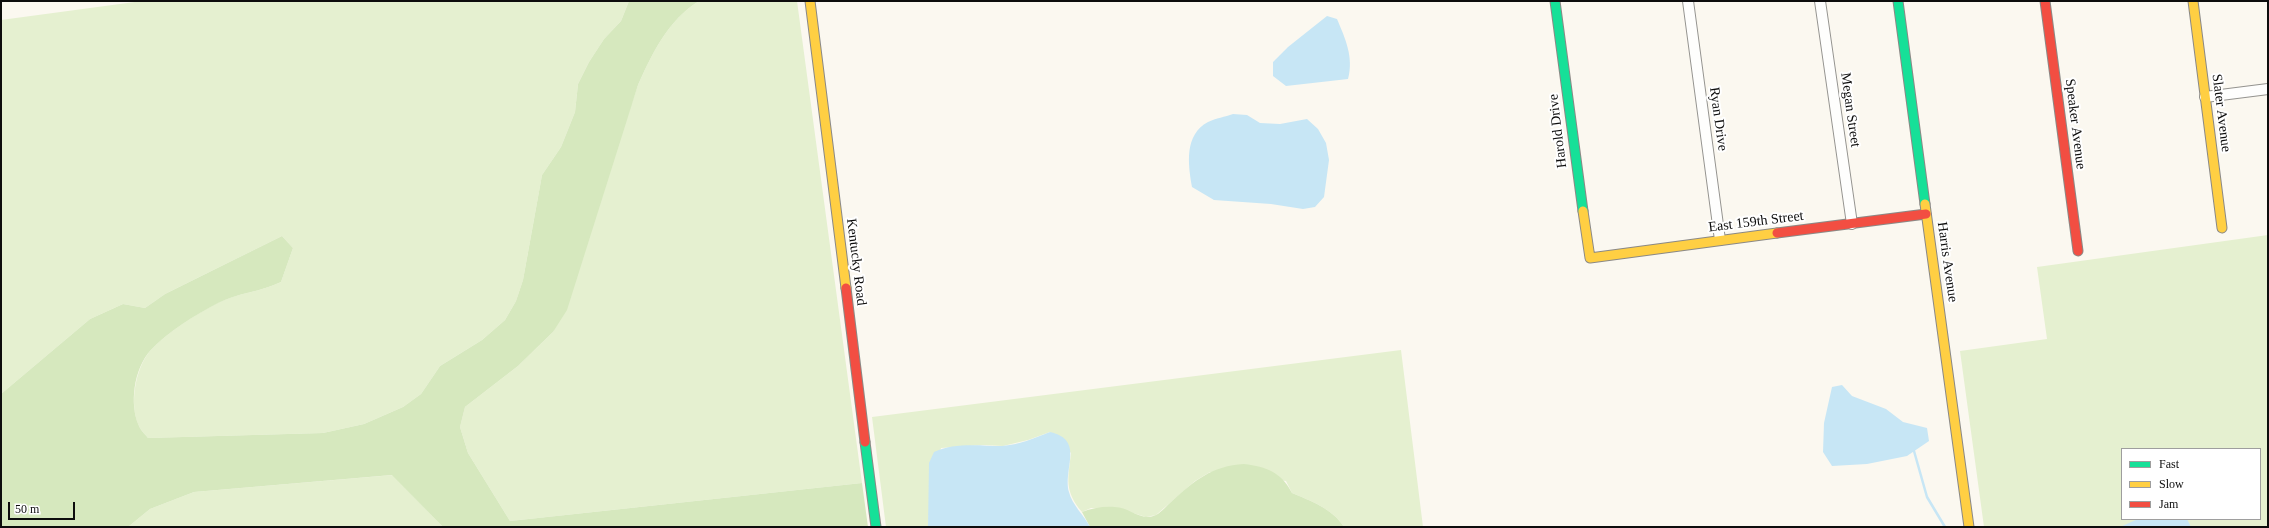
<!DOCTYPE html>
<html>
<head>
<meta charset="utf-8">
<style>
	body { margin:0 }
	#map { position:relative; width:2269px; height:528px; overflow:hidden; background:#fbf8f0; font-family:Georgia,serif }
	canvas { display:block }
	.frame { position:absolute; inset:0; border:2px solid #0d0d0d; pointer-events:none }
	.legend { position:absolute; left:2121px; top:448px; width:140px; height:72px; box-sizing:border-box; background:#fff; border:1px solid #9e9e9e; margin:0; padding:5px 7px; list-style:none; font-size:12px; color:#0d0d0d }
	.legend li { display:flex; align-items:center; gap:8px; height:20px }
	.legend b { width:20px; border:1px solid #9e9e9e }
	.scale { position:absolute; left:8px; top:502px; width:67px; height:18px; box-sizing:border-box; border:2px solid #0d0d0d; border-top:0; padding-left:5px; font-size:12px; line-height:14px; white-space:nowrap; color:#0d0d0d; -webkit-text-stroke:3px #fff; paint-order:stroke }
</style>
</head>
<body>
<div id="map">
<canvas width="2269" height="528"></canvas>
<div class="frame"></div>
<ul class="legend">
<li><b style="height:5px;background:#16e098"></b>Fast</li>
<li><b style="height:5px;background:#ffcf43"></b>Slow</li>
<li><b style="height:5px;background:#f24e42"></b>Jam</li>
</ul>
<div class="scale">50 m</div>
</div>
<script>
const ctx = document.querySelector('canvas').getContext('2d');
ctx.lineJoin = 'round';
function fillPath(path, color) {
  ctx.fillStyle = color;
  ctx.fill(path, 'evenodd');
}
function strokePath(path, color, width, dash) {
  ctx.strokeStyle = color;
  ctx.lineWidth = width;
  ctx.lineCap = dash ? 'butt' : 'round';
  ctx.setLineDash(dash || []);
  ctx.stroke(path);
}
function write(font, color, halo, rows, align = 'center') {
  ctx.font = font + ' Georgia,serif';
  ctx.lineWidth = 4;
  ctx.setLineDash([]);
  ctx.textBaseline = 'middle';
  ctx.strokeStyle = halo;
  ctx.fillStyle = color;
  for (const [text, x, y, turn = 0] of rows) {
    ctx.save();
    ctx.translate(x, y);
    ctx.rotate((+turn || 0) * Math.PI / 180);
    ctx.textAlign = isNaN(turn) ? turn : align;
    if (halo) ctx.strokeText(text, 0, 0);
    ctx.fillText(text, 0, 0);
    ctx.restore();
  }
}
const green = new Path2D(`
	M142,1L565,2L629,1L621,21L604,39L589,62L578,84L575,112L561,147L542,175L523,280L516,301L505,320L482,340L440,366L421,394L403,407L364,424L323,433L148,438C146,435 141,431 139,426C129,405 135,369 150,351C167,332 195,315 217,303C237,293 261,292 281,282L293,248L282,236L165,294L145,308L123,304L90,319L1,394V20Z
	M699,1H797L862,483L510,521L468,453L460,427L465,407L518,366L553,332L638,85C652,54 668,20 699,1Z
	M2268,235V527H1984L1960,351L2047,339L2037,267ZM2122,449H2260V519H2122Z
	M1401,350L1423,527H1344C1333,509 1311,501 1292,493L1286,481L1210,472L1195,481L1156,515L1146,517L1133,513L1091,508L1082,512C1064,491 1068,479 1071,453L1050,432L1028,440L1003,446L983,445L941,448L930,500L928,527H886L872,417Z
	M393,475L443,527H128L150,509L194,492Z`);
const forest = new Path2D(`
	M629,1H699C668,20 652,54 638,85L567,310L553,332L518,366L465,407L460,427L468,453L510,521L862,483L868,527H443L392,475L194,492L150,509L128,527H1V394L90,319L123,304L145,308L165,294L282,236L293,248L281,282C261,292 237,293 218,303C195,315 167,332 150,351C134,369 129,404 139,426C141,431 146,435 148,438L323,433L364,424L403,407L421,394L440,366L482,340L505,320L516,301L523,280L542,175L561,147L575,112L578,84L589,62L604,39L621,21Z
	M1244,464C1267,467 1281,472 1292,493C1311,501 1333,509 1344,527H1090L1082,512C1092,508 1104,506 1115,507C1129,507 1141,522 1156,515C1162,512 1167,505 1172,501C1195,480 1212,466 1244,464Z`);
const water = new Path2D(`
	M1327,16L1337,19C1345,38 1354,57 1348,79L1286,86L1273,76V62L1288,47Z
	M1233,114L1247,115L1260,123L1280,124L1307,119L1318,129L1326,143L1329,160L1324,197L1315,207L1303,209L1271,204L1214,200L1192,187C1188,164 1184,135 1208,122C1216,118 1225,117 1233,114Z
	M1842,385L1852,396L1886,409L1903,422L1927,428L1929,441L1907,456L1867,464L1832,466L1823,452L1824,423L1832,387Z
	M1050,432C1085,440 1063,468 1069,492C1072,505 1084,515 1090,527H928L929,463L934,452C954,442 981,446 1002,446C1018,445 1035,438 1050,432Z
	M2138,519H2187L2191,527H2120Z`);
const stream = new Path2D(`
	M1914,451L1927,497L1945,527`);
const street = new Path2D(`
	M1688,1L1720,240
	M1820,1L1852,224
	M2205,97L2268,89`);
const fast = new Path2D(`
	M1555,1L1583,211
	M1898,1L1925,204
	M865,442L876,527`);
const slow = new Path2D(`
	M810,1L846,288
	M2193,1L2222,228
	M1925,204L1969,527
	M1583,211L1590,258L1777,233`);
const jam = new Path2D(`
	M2045,1L2078,251
	M1777,233L1926,214
	M846,288L865,442`);
const streetNames = [
	["Megan Street",1850,110,82],
	["Slater Avenue",2221,113,83],
	["Ryan Drive",1718,119,82],
	["Speaker Avenue",2075,124,83],
	["Harold Drive",1558,131,-97],
	["East 159th Street",1756,222,-7],
	["Kentucky Road",856,262,83],
	["Harris Avenue",1947,262,82]
];
fillPath(green, '#e5f0d0');
fillPath(forest, '#d6e8be');
fillPath(water, '#c7e6f5');
strokePath(stream, '#c7e6f5', 2.5);
strokePath(street, '#94938f', 12);
strokePath(fast, '#8b8986', 11);
strokePath(slow, '#8b8986', 11);
strokePath(jam, '#8b8986', 11);
strokePath(street, '#fefefd', 10);
strokePath(fast, '#16e098', 9);
strokePath(slow, '#ffcf43', 9);
strokePath(jam, '#f24e42', 9);
write('14px', '#0d0d0d', '#fff', streetNames);
</script>
</body>
</html>
